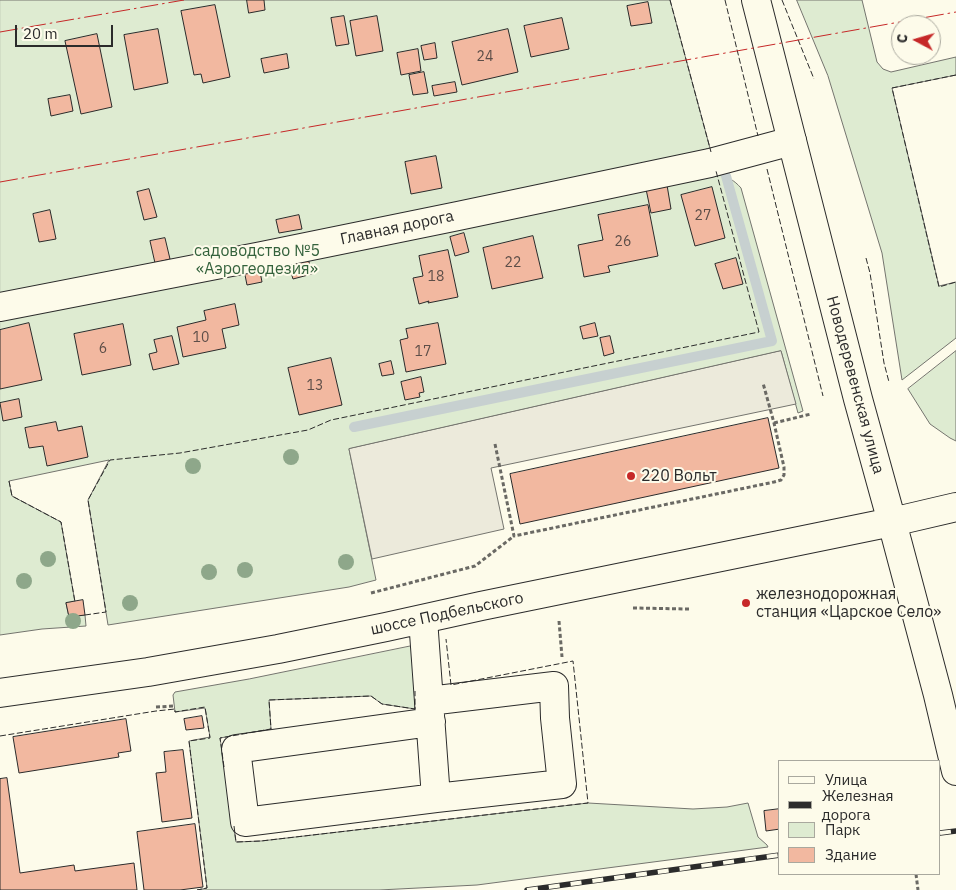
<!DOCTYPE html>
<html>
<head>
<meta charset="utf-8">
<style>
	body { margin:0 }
	#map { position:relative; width:956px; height:890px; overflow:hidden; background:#fdfbea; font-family:"IBM Plex Sans",sans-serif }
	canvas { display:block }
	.legend { position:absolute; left:778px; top:760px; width:162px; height:115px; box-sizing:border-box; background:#fdfbea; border:1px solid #a9a89e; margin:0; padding:6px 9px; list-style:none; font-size:15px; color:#2b2b2b }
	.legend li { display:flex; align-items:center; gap:10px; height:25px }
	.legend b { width:25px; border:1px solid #a9a89e }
	.north { position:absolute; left:891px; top:15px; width:50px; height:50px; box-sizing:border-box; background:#fdfbea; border:1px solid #a9a89e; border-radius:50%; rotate:276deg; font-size:14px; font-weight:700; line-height:20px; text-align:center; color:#2b2b2b }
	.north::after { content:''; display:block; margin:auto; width:18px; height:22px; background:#c62828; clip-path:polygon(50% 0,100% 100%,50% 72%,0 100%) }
	.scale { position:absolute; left:15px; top:25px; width:98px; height:22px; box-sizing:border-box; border:2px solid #2b2b2b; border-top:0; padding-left:6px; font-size:15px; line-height:18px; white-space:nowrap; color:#2b2b2b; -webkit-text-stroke:4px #fdfbea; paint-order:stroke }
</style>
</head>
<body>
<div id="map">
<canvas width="956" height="890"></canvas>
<ul class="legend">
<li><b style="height:6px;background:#fdfbea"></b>Улица</li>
<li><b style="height:6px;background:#2b2b2b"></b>Железная дорога</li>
<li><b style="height:14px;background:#deebd1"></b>Парк</li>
<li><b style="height:14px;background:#f2b8a0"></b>Здание</li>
</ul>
<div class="north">С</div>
<div class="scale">20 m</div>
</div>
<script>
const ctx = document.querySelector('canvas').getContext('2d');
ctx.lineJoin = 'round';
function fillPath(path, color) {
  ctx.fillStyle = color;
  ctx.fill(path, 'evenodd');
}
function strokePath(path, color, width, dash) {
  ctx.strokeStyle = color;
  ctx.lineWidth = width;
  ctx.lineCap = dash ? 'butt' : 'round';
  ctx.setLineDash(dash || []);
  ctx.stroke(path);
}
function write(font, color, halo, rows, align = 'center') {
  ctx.font = font + ' "IBM Plex Sans",sans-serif';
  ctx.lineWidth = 4;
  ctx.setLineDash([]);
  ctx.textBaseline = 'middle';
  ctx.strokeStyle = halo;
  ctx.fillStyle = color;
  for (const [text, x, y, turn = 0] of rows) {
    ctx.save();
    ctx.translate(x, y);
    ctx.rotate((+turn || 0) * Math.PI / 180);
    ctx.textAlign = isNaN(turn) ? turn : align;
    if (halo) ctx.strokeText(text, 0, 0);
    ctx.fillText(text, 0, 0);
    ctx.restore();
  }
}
const green = new Path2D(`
	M0,0H670L717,174C728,177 734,180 741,188L803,411L798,413L781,351L349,449L376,580L349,587L108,625L88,500L109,460L9,481L12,496L61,522L75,602L66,603L69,617L85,615L86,626L42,629L0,635Z
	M797,0H862L877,62L883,69L891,72L956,57V75L892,88L939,286L956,282V338L902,380L882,253L828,76Z
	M956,351V441L950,438L930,424L908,389Z
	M412,646L414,665L415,709L382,704L371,696L269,700L271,729L220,738L236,842L261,841L588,803L693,809L727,807L748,803L758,837L767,845L768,847L477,885L379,890H197L207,888L189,741L210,737L205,708L175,712L173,695L175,692L249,679Z`);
const parking = new Path2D(`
	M781,351L796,404L491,468L504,529L372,559L349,449Z`);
const stream = new Path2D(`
	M354,427L772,341L726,176`);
const building = new Path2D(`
	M247,0H264L265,10L249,13Z
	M648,2L652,23L631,26L627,6Z
	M215,5L230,77L203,83L201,74L194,75L181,11Z
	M344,16L349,44L336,46L331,18Z
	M377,16L383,51L356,56L350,21Z
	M562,18L569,49L531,57L524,26Z
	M158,29L168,83L134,90L124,35Z
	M508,29L518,72L462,85L452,42Z
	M97,34L112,107L81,114L65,41Z
	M435,43L437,58L424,60L421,46Z
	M418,49L421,71L401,75L397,53Z
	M287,54L289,68L264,73L261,59Z
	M424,72L428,93L413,95L409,75Z
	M455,82L457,92L434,96L432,86Z
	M70,95L73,111L51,116L48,99Z
	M436,156L442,188L411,194L405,162Z
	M667,185L671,209L651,213L646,189Z
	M712,187L725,238L695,246L681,195Z
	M149,189L157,217L144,220L137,192Z
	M648,205L658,256L608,266L610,272L584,277L578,245L603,240L598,215Z
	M50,210L56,239L39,242L33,214Z
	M299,215L302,229L279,233L276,220Z
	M464,233L469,252L455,256L450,237Z
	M533,236L543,278L492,289L483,248Z
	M165,238L170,259L155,263L150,241Z
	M448,250L458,297L428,303L429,301L419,304L413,278L423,276L419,256Z
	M308,258L312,274L293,279L288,263Z
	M736,258L743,284L723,289L715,264Z
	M259,266L262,282L247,285L244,270Z
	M235,304L239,325L222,329L226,348L183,357L177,327L206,320L204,311Z
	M29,323L42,380L0,389V330Z
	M438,323L446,364L406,372L400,340L408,338L406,329Z
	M595,323L598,336L583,339L580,327Z
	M123,324L131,365L82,375L74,334Z
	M172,336L179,364L153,370L149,354L157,352L154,340Z
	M610,336L614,353L604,356L600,338Z
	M331,358L342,405L299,415L288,368Z
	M391,361L394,374L382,376L379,364Z
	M421,377L424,392L419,393L420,397L405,400L401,382Z
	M19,399L22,417L3,421L0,403Z
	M768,418L779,468L520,524L510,474Z
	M56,422L58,431L82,426L88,457L47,466L43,446L29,448L25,428Z
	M83,600L85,615L69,617L66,603Z
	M202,716L204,728L186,730L184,719Z
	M126,719L131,751L118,753L119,757L19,773L13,737Z
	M183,750L192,818L162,822L156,773L166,772L164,752Z
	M7,778L20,873L74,865L75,871L134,863L137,890H0V779Z
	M780,809V829L766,831L764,811Z
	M195,824L203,887L180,890H144L137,832Z`);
const path = new Path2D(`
	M774,423L811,414
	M495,444L514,536L774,482L781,480L784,475V467L774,423L763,383
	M371,593L475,566L514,536
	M633,608L689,609
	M559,621L562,657
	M156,707L174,706
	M916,874L918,890`);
const minor = new Path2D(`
	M0,307L262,256L458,216L710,163L792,141
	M423,619L436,798L562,784L555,718L554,686L429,701
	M0,693L148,672L278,649L386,627L481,606L892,522
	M431,722L236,749L245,822L436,798`);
const major = new Path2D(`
	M756,0L858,399L892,522L938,695L956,771
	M892,522L956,507`);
const rail = new Path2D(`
	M940,833L956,831
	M527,890L780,855`);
const fence = new Path2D(`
	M670,0L711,152
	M725,0L758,136
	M782,0L814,79
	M956,75L892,88L939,287L956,282
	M767,169L823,396
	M866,258L870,273L884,363L889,382
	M9,481L12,496L61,522L75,602
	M85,615L106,612L88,500L110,460L180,453L308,430L331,420L759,332L716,171
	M0,736L156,711L175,709V712L205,707L210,738L189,741L207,888L197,890
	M224,767L220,738L271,729L269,700L371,696L382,704L415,709V691
	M234,826L236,842L261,841L588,803L573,661L451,685L446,639`);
const power = new Path2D(`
	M0,32L184,0
	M0,182L956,12`);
const trees = [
	[291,457],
	[193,466],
	[48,559],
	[346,562],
	[245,570],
	[209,572],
	[24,581],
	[130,603],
	[73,621]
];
const markers = [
	[631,476,5,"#c62828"],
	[746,603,5,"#c62828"]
];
const numberNames = [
	["24",485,57],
	["27",703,216],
	["26",623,242],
	["22",513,263],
	["18",436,277],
	["10",201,338],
	["6",103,349],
	["17",423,352],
	["13",315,386]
];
const streetNames = [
	["Главная дорога",397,228,-12],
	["Новодеревенская улица",855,385,75],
	["шоссе Подбельского",447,614,-12]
];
const parkNames = [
	["садоводство №5",257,251],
	["«Аэрогеодезия»",257,269]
];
const poiNames = [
	["220 Вольт",641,476],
	["железнодорожная",756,594],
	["станция «Царское Село»",756,612]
];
fillPath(green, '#deebd1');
strokePath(green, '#74746e', 1);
fillPath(parking, '#eceadb');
strokePath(parking, '#74746e', 1);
strokePath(stream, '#c7d0d0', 10);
fillPath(building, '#f2b8a0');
strokePath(building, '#2b2b2b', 1);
strokePath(minor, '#2b2b2b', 30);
strokePath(major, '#2b2b2b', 30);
strokePath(path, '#6a6964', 3, [4, 2.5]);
strokePath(minor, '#fdfbea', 28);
strokePath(major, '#fdfbea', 28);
strokePath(rail, '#2b2b2b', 5.5);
strokePath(rail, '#fdfbea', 4, [11]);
strokePath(fence, '#2b2b2b', 1, [6, 2.5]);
strokePath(power, '#c62828', 1, [18, 4, 2.5, 4]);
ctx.fillStyle = '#8ea78a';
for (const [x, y] of trees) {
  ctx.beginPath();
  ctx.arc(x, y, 8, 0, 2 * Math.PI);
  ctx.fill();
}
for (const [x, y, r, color] of markers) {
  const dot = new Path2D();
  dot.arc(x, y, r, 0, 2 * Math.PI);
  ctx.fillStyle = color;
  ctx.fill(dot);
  strokePath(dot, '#fdfbea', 2);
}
write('14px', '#5d4e48', null, numberNames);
write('16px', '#2b2b2b', '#fdfbea', streetNames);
write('16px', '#34623c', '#fdfbea', parkNames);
write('16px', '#2b2b2b', '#fdfbea', poiNames, 'left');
</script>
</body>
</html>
